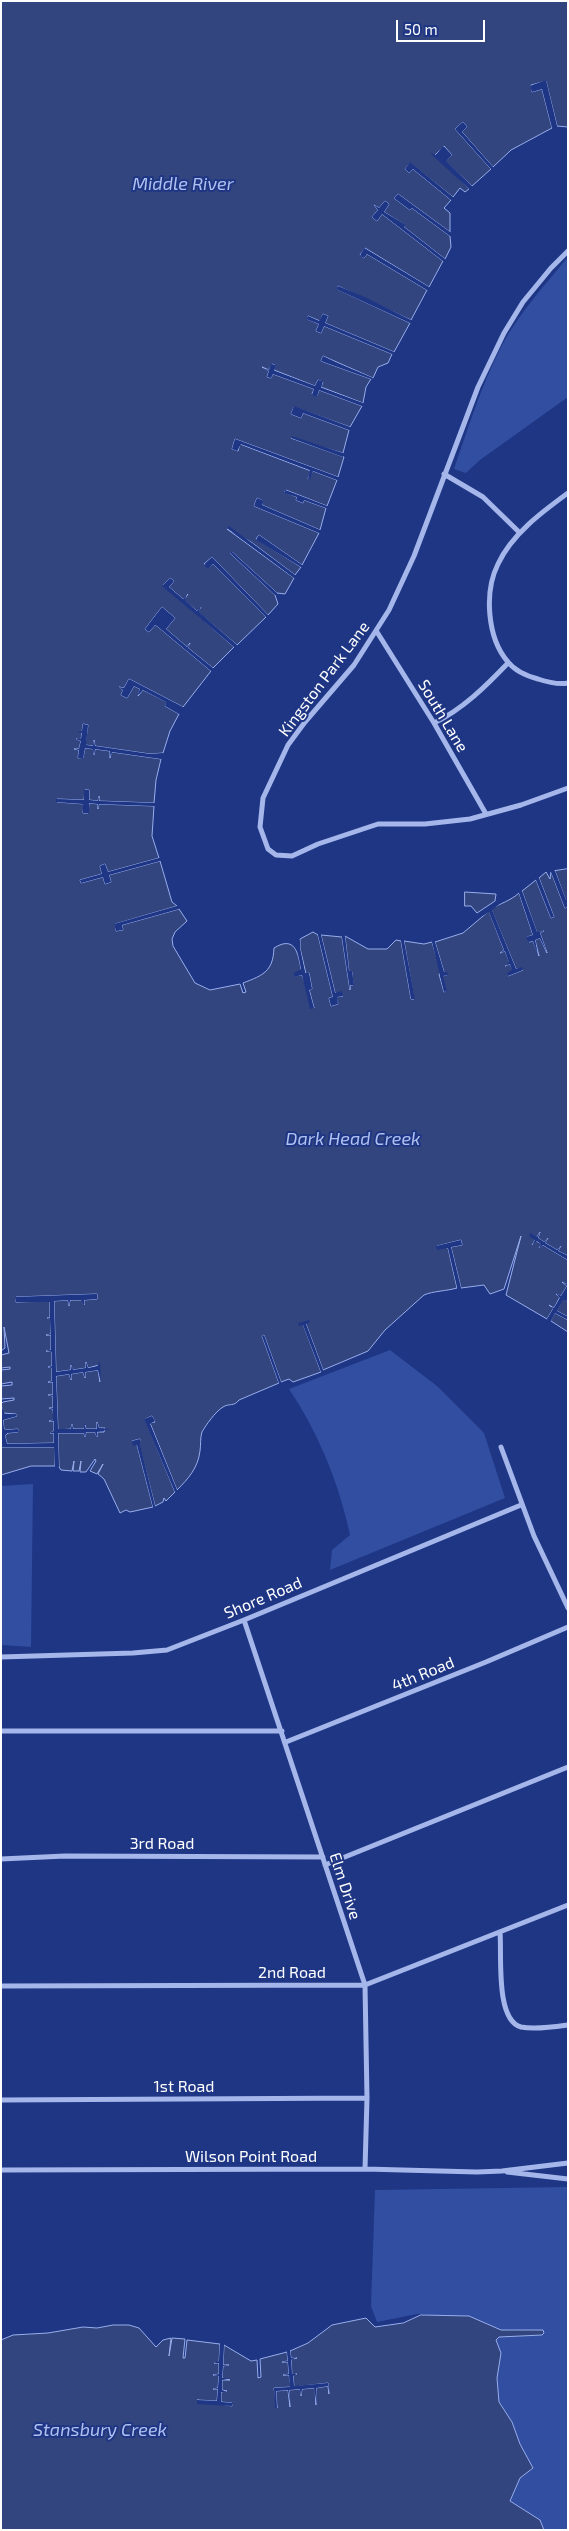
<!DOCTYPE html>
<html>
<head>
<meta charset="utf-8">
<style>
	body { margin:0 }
	#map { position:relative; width:569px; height:2531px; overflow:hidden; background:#1e3684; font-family:"Exo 2",sans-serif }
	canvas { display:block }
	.frame { position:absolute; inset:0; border:2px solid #fff; pointer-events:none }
	.scale { position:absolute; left:396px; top:20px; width:89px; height:22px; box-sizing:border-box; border:2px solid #fff; border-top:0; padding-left:6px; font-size:15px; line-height:18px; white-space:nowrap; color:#fff; -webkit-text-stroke:4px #1e3684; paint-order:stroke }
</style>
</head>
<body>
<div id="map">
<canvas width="569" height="2531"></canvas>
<div class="frame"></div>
<div class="scale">50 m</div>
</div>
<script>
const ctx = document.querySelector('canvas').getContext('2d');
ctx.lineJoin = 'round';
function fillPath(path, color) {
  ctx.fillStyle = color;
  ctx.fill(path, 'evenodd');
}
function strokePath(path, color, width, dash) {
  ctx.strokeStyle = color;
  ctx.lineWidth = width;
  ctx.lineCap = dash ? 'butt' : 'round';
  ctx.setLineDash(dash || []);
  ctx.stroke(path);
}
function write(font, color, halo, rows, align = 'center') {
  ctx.font = font + ' "Exo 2",sans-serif';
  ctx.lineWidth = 4;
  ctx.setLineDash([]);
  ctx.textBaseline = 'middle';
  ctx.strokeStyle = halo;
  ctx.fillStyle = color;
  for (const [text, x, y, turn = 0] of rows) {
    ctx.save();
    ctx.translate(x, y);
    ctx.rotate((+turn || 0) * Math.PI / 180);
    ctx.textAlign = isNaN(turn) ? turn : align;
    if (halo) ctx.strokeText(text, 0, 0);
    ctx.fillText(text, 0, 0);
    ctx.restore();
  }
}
const green = new Path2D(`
	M568,257V397L480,460L466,473L454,469C468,428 481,386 501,347C518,314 545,285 568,257Z
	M390,1350L437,1386L484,1433L505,1498L330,1570L332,1550L350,1535C339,1483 318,1432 289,1389Z
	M33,1484L31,1647L1,1645V1486Z
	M568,2187V2530H478L453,2317L417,2314L377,2322L371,2306L375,2190Z`);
const water = new Path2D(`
	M1,1H568V127L557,126L546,81L531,85L532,92L542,89L552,128L511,150L493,167L462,132L467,127L463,122L455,129L491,169L472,186L445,161L452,155L444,146L435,155L469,189L465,192L460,188L453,197L410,163L405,169L409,173L413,169L451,200L444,208L450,213V232L398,194L394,198L410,210L412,208L450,236L451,247L445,259L404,227L405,225L384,212L389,204L385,201L379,208L374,205L378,210L372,217L377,221L382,214L443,261L429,287L365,248L360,255L364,258L367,254L427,290L411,320L338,286L337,289L410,323L394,352L325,323L328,316L323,314L320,321L308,316L307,319L319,324L316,331L321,333L324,326L392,354L388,363L378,367L373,378L323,356L321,361L371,379L366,387L363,403L321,387L323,382L318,380L315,386L274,370L275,365L272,364L269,370L262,367L269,371L267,377L271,378L273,374L314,389L312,394L317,396L319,390L362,406L350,427L294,407L291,414L301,418L303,413L349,430L343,453L291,438L344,457L338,477L235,439L232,449L238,451L240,444L311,471L308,479L313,471L337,480L327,506L286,490L284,492L297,497L296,500L303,503L304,500L326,508L320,530L262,505L263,501L257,498L254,506L319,533L302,565L259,535L256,539L301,567L295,575L251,542L227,529L294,578L285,594L277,593L232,552L230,553L275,595L278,604L268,615L212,557L204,564L208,568L213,564L266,617L237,645L198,612L201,607L197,611L184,600L188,594L183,599L169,587L174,581L170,578L163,585L234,647L213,668L188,648L190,643L187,647L166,629L175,618L162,607L145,629L149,632L155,625L157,626L211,671L183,707L129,679L124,688L119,687L123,690L121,695L127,698L134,686L140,689L138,696L143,690L167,702L165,706L179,714L170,731L163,753L150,754L95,746L94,740V746L85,745L88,725L83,724L81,740L76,739L81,741L79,749H74L79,750L78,758H83L85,748L94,749V755L95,749L110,751V758L112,752L161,759L156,780L154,803L99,801V796L98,801L89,800V790H85L84,800L57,799V802L84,804L83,813H88L89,803L98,804V809L99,804L154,806L152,836L159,858L108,872L105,864L100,866L102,874L80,880L81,883L103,877L105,884L111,882L109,875L160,861L172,902L177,906L115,924L116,931L123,930L122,925L179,909L187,921L175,932L172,939L173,946L195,983L210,990L240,984L243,993L246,992L243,983C264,975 273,971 274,948C295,935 298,953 301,969L294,976L302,975L314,1008L309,989H312L309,973L306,974L300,948V939L313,932L318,935L333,997L329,998L331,1006L338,1004L336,997L343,996L335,993L321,935L342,937L350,990V985H353L352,972H349L345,936L368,949H387L396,940L401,941L411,999H414L404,941L424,944L432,942L441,973L439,974L444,992L446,991L442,976L447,975L444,972L435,942L463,933L489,911L504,950L500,953L505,951L510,963L505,966L510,964L513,970L508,976L523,970L516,969L491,909C501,903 510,901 519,893L533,935L527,937L529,942L533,941L539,956L535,940L540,938L547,953L540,933L544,931L537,933L522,891L536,880L551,918L554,917L539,878L546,872L550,879L551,872L565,908L568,907V1256L558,1251L561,1246L557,1250L545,1243L548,1238L544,1242L538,1238L540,1232L532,1245L536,1241L542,1244L539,1248L543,1245L568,1260V1285L562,1282L567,1286L561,1296L556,1294L560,1297L554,1308L549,1305L553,1309L547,1319L506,1295L521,1236L504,1289L490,1294L484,1285L461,1288L451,1247L462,1245L461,1240L437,1246L448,1248L457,1288C447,1291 433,1291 424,1295L385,1330L368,1351L323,1370L306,1324H303L321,1372L293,1382L289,1379L281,1382L264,1335L262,1336L279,1383L239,1400C234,1407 229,1403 223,1407C215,1412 206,1425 202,1432C200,1437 201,1446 200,1451C198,1468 188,1479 177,1490L150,1423L155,1422L152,1416L145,1419L175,1492L166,1501L164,1498L163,1502L155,1506L139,1444L140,1439L132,1441L137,1445L153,1507L130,1512L126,1510L120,1513L104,1479L98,1474L103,1464L97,1474L90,1471L96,1461L95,1459L86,1472H80L81,1461L79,1471H73L74,1461L72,1471L61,1470L59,1467L58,1433H84L85,1437L86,1432H95L97,1437V1432H104L105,1428H99L97,1422V1429H86L85,1425L84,1429H73L72,1424L71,1429L58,1430L56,1376L69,1374L71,1380V1374L83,1372L85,1378V1372L98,1370L100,1382L99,1365L88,1368L86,1362V1368L73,1370L71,1365V1370L56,1372L54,1301L68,1300L69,1306L70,1300H82L84,1305V1300L97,1299V1294L16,1297V1302L50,1301V1318H47L51,1319V1334L46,1335H51V1350L46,1351H52V1366L48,1367H52V1381L48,1382H53V1395H48L53,1396V1408H49L53,1409L54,1420L49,1421H54V1431L50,1433H54V1443L7,1444L5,1436L8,1433L18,1432V1429L7,1430L4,1429L3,1420L17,1416L16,1414L3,1413L1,1404L3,1402L14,1400V1398L1,1399V1386L12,1385V1382L1,1384V1370L10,1369V1367L1,1368V1355L9,1353L4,1327L5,1348L1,1351Z
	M568,869V900L566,901L555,871Z
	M465,892L496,894L495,901L477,913L471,906H465Z
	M563,1299L568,1302V1317L557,1311Z
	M555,1313L568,1320V1332L551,1321Z
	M1,1447H55V1466H31L1,1475Z
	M421,2315L469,2316L501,2330H543L544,2333L542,2335L499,2337L496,2340L501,2353L497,2378L499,2402L512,2422L520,2444L533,2468L520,2478L510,2501L540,2520L544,2530H1V2340L13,2335L48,2333L83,2327L97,2328L113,2325H129L139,2328L156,2347L163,2340L171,2338L169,2356L172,2338L185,2339L183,2358H185L187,2340L220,2344L219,2362L214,2363H219V2374L213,2375H219L218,2388L213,2389H218L217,2401L197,2400L232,2406V2403L221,2402V2392L227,2391L222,2390V2380H230L222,2378L223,2366L229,2365H223L224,2345L251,2361L257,2360L258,2378L261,2377L260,2359L287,2352L288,2361L282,2362H288L289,2374L283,2375H289L291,2387L274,2388L277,2408L276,2391L288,2390L290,2407L289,2390L301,2389V2396L302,2389L315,2388L316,2405V2388L328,2386L329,2394L328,2383L294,2387L293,2375L297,2374L292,2375L291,2359L297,2358H291L290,2351L308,2343L332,2325L366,2318L375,2327L403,2323Z`);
const pier = new Path2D(`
	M546,80L557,126L554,127L544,84L533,87L544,88L554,127L552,128L542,89L532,92L530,86Z
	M463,122L467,127L462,132L493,167L491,169L455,129Z
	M443,146L452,155L446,161L472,186L469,189L430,153L436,155Z
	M410,162L453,197L451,200L413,169L409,173L405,169Z
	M398,194L450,232V236L412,208L410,210L394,198Z
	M385,201L389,204L384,212L406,225L404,227L445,259L443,261L382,214L377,221L372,217L378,210L374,205L379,208Z
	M364,248L429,287L427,290L367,254L364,258L360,256Z
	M338,286L365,297L411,320L410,323L336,289Z
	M323,314L328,316L325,323L394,352L392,354L324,326L321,333L316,331L319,324L306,319L308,316L319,321Z
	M323,356L337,363L373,378L371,379L321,361Z
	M271,364L276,365L274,371L315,386L318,380L323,381L321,388L363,403L362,406L319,390L317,397L312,395L314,389L273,374L271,378L267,377L269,371L262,368L269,370Z
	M294,406L350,427L349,430L303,413L301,418L291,414Z
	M292,436L343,453V457L291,438Z
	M235,439L338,477L337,480L313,471L310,479H308L310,470L241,444L237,451L232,449Z
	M285,490L327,506L326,508L304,500L303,503L296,500L297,497L284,493Z
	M257,498L264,501L262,505L320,530L319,533L254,506Z
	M229,526L295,575L294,578L227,528Z
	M259,535L302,565L301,567L256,540Z
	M231,551L277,593L275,595L230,553Z
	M212,557L268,615L266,617L213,564L208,569L204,565Z
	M170,578L174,581L169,587L183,599L187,594L185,600L197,611L201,606L199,612L237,645L234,647L162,586Z
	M162,607L175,618L166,629L187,647L191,643L188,648L213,668L211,671L157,626L155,625L149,632L145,629ZM162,610L172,618L164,628L154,623L149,629Z
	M129,679L183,707L182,709L169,703L168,705L180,711L179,714L165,706L166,702L143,690L137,696L140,689L134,686L127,698L121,695L123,690L118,687L124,688Z
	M83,724L88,725L86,745L93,746L94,740L95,746L150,754L163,753L161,759L112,752L111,758L110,751L95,749L94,756L93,749L85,748L83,759L78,758L79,750H74L79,749L81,741L75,739H81L82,733L77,731H82Z
	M84,790H89V800L98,801L99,795V801L154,803V806L99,804L98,809V804L89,803V813H83V804L56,802V799L84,800Z
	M159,858L160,861L109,875L111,882L105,884L103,877L81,883L80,880L102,874L100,866L105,864L108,872Z
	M555,871L566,900H568L566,903L568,907L565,908L551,872Z
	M539,878L554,917L551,918L536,880Z
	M522,891L537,932L545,931L540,933L547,953L540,938L535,940L538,956L533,941L528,942L526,937L533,935L519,893Z
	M498,902H502L492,910L516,969L522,967L523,970L508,976L507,973L512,970L510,964L505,966L509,962L505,951L500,953L504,950L489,912L474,921Z
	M177,906L179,909L122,925L123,930L116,931L114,924Z
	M318,935H321L335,993L342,991L343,996L337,997L338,1004L331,1006L329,998L333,997Z
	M345,936L349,971H352L354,985H350V990L342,937Z
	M300,939V948L305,973H309L312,989L309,990L314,1008L310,1009L302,975L294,977V973L301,969L297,948L292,944L297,945Z
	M401,941H404L415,999H411Z
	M432,942H435L444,972H447L448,975L443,976L447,991L444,992Z
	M540,1232L538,1238L544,1242L548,1238L545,1243L557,1250L561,1246L558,1251L568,1256V1260L543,1245L539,1249L541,1244L537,1241L532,1245L535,1240L529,1236L530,1233L537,1237Z
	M461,1240L462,1245L451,1247L461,1288H457L458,1291L448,1248L437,1250L436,1246Z
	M563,1282L568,1285V1291L564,1298L568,1302L563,1300L557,1311L568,1317V1320L555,1313L551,1321L547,1319L553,1309L548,1306L554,1308L560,1298L556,1293L561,1296L567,1286Z
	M97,1294V1299L84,1300V1306L81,1300H70L69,1306L68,1300L54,1301L56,1372L71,1370L72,1364L73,1370L86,1368V1362L88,1368L97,1367L100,1361L101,1383L98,1370L85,1372V1378L83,1372L71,1374V1380L69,1374L56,1376L58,1429H71L72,1423L73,1429H84V1423L86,1429H97V1422L99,1428L110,1429L97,1432V1438L95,1432H86L85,1438L84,1433H58L59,1467L55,1466L54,1447H1V1405L5,1415L16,1414L17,1416L3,1420L4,1429L7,1430L18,1429L19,1432L7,1433L5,1436L7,1444L54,1443V1433H49L54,1431V1421H49L53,1420V1409L49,1408H53V1396L47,1395H53V1382H48L52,1381V1368L48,1367L52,1366V1352L46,1350H51V1335L46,1334H51L50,1319L46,1318H50V1302H16L15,1297Z
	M309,1320L310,1322L306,1324L323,1370L321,1372L303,1325L299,1326L298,1323Z
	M264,1335L281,1382L279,1383L262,1336Z
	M152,1416L155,1421L150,1424L177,1490L175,1492L144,1419Z
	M140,1439V1444L155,1506L153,1507L137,1445L133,1446L132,1441Z
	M220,2344L224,2345L223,2365L230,2366H223L222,2378H230L222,2380V2390L227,2392H221V2402L233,2403L232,2406L197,2404V2400L217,2401L218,2389H212L218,2388L219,2376L213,2375L219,2374V2363H213L219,2361Z
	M290,2351L291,2358L297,2357L291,2360L292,2374H297L293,2376L294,2386L328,2383L330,2394L328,2386L316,2388L317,2405L314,2388L302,2389L301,2396L300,2389L289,2390L291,2407L288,2390L276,2391L277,2408H275L274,2388L290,2387L289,2375H282L289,2374L288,2362H281L288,2361L287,2352Z`);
const minor = new Path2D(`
	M568,251L551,268L523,302L504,333L478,387L414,556L389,610L354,665L305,722L288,745L263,798L260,827L268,849L276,855L292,856L318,844L378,824H425L470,819L521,805L568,788
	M444,474L483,497L520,533
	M568,493C542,512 512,534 498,564C484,592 487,638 508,662C515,671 527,676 538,679C547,682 558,685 568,683
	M377,632L434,723L486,814
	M434,723C463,709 486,686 508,663
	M501,1447L534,1536L568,1608
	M244,1620L365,1985L367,2098L365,2169
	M1,1657L133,1653L167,1650L244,1620L521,1505
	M1,1731H282
	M286,1742L486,1662L568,1627
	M1,1859L65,1856L323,1857
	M325,1865L568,1767
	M500,1932C502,1954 495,2020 521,2027C535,2030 554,2027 568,2025
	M1,1986L365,1985L568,1905
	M1,2100L367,2098
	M1,2170L365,2169L477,2172L502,2171L568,2163
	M507,2172L568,2179`);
const streetNames = [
	["Kingston Park Lane",324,679,-53],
	["South Lane",443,716,59],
	["Shore Road",263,1598,-23],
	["4th Road",423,1674,-22],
	["3rd Road",162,1844],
	["Elm Drive",345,1886,72],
	["2nd Road",292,1973],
	["1st Road",184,2087],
	["Wilson Point Road",251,2157]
];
const waterNames = [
	["Middle River",183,184],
	["Dark Head Creek",353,1139],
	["Stansbury Creek",100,2430]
];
fillPath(green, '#314ea1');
fillPath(water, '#33457f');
strokePath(water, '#98aeec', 1);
fillPath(pier, '#1e3684');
strokePath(minor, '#a5b6ea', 5);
write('16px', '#fff', '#1e3684', streetNames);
write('italic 18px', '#b0c1f1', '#1e3684', waterNames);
</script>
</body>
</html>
